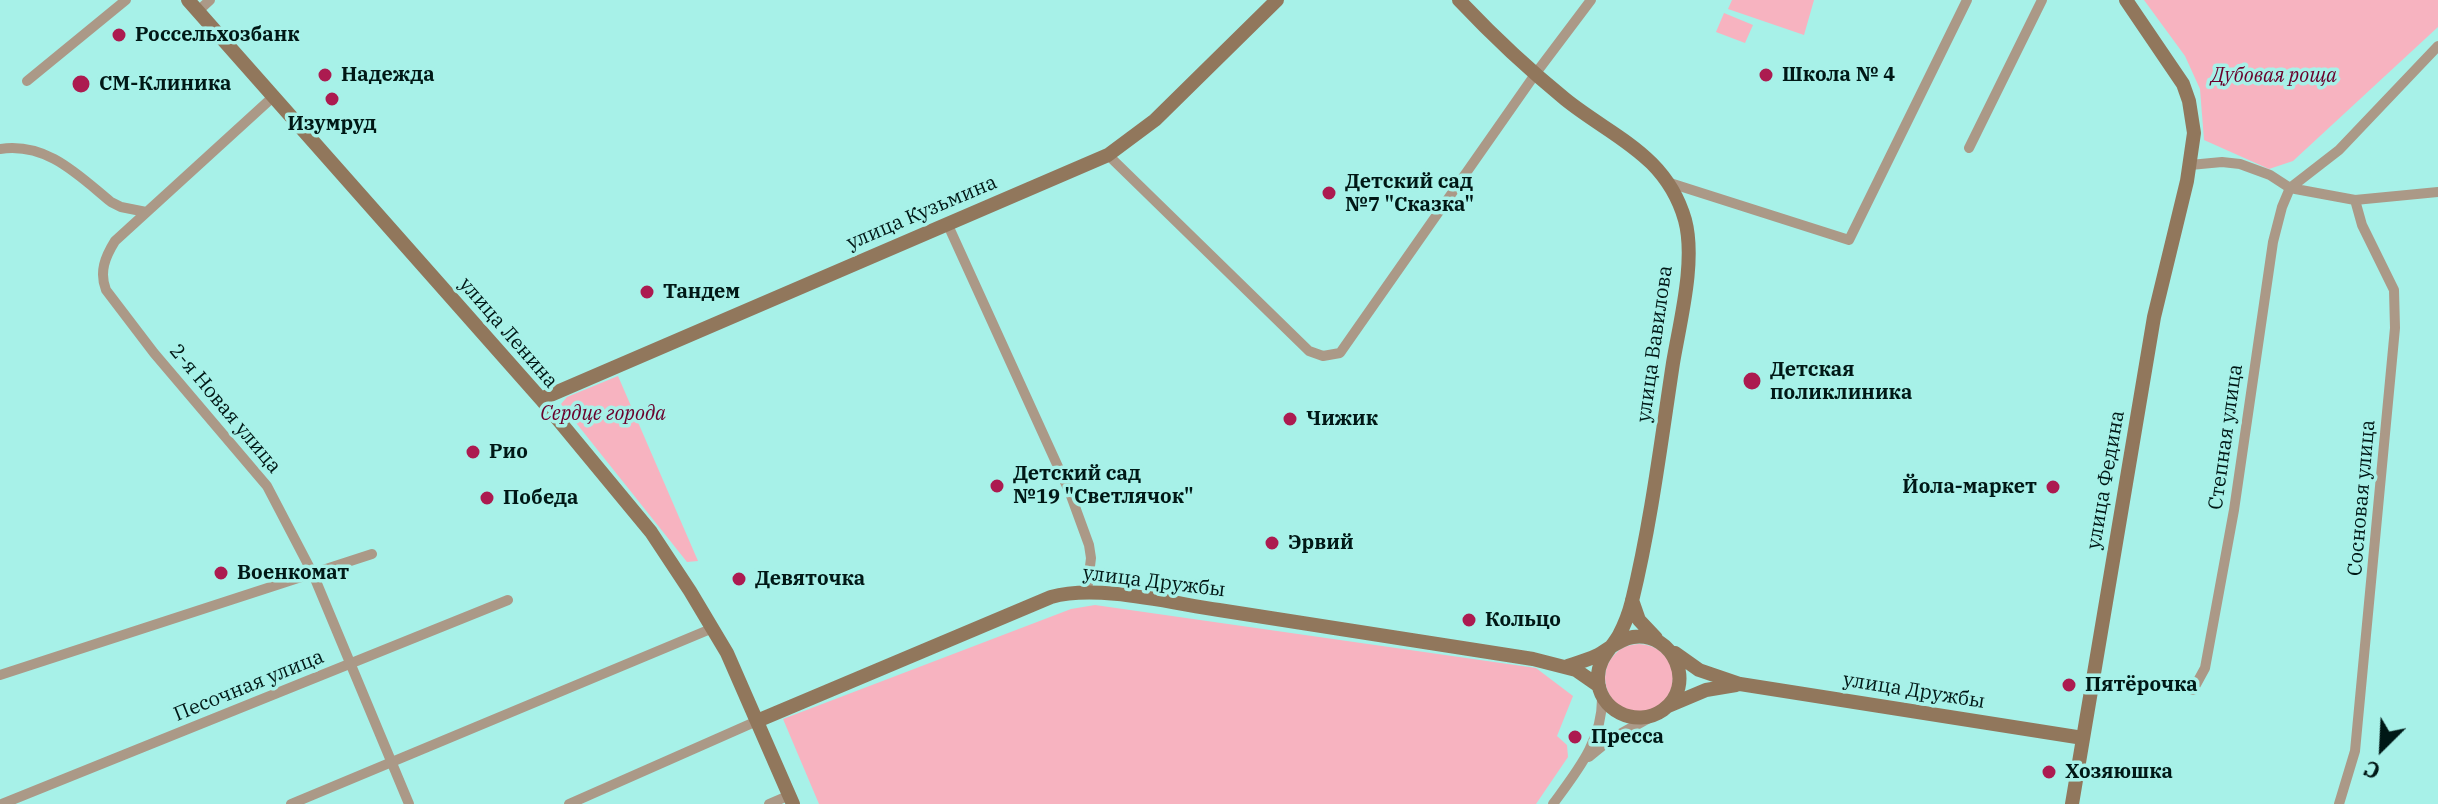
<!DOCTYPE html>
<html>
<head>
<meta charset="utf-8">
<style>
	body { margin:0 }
	#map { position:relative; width:2438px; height:804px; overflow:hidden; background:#a7f1e8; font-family:"IBM Plex Serif",serif }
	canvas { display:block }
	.north { position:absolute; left:2342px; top:708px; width:80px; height:80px; -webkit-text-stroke:6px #a7f1e8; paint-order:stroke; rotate:204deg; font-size:22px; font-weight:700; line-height:32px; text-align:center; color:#001816 }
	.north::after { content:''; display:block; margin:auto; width:28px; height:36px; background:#001816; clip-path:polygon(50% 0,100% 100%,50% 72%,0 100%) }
</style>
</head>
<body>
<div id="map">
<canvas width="2438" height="804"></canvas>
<div class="north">С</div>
</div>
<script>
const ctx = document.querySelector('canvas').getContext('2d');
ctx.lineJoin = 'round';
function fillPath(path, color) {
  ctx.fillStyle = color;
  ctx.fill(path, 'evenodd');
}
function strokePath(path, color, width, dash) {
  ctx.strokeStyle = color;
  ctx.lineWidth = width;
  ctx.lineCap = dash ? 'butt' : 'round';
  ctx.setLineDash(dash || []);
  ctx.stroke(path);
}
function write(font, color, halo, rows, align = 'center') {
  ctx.font = font + ' "IBM Plex Serif",serif';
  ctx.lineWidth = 7;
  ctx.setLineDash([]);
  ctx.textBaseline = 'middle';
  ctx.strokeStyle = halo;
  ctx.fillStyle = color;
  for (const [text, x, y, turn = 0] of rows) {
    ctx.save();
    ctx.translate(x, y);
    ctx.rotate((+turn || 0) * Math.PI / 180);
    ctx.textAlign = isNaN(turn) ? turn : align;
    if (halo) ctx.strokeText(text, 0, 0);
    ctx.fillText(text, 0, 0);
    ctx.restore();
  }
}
const green = new Path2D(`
	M1732,0H1814L1804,35L1728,9Z
	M2144,0H2438V27L2293,161L2269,169L2204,140L2200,89L2185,56Z
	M1724,13L1753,25L1745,43L1716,32Z
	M618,376L698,561L687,562L561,404L567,397Z
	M1095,605L1536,668L1573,696L1557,736L1567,745L1568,757L1536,804H819L783,719L1071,609Z
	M1605 678a34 34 0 1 1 68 0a34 34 0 1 1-68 0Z`);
const street = new Path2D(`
	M197,12L210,0
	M27,81L126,0
	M274,96L115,241C105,257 99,272 106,290L154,353L267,486L313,574L409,804
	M1969,148L2042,0
	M0,149C47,142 78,175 111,202L121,207L146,212
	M1108,155L1309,351L1323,356L1340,353L1536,73L1591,0
	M2190,165L2222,162L2240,164L2270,175L2290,188L2355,200L2438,192
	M1667,182L1849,240L1967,0
	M947,223L1070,493L1089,545L1091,558L1087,591
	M0,675L372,554
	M2193,690L2205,668L2234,510L2273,242L2282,207L2290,188L2339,150L2438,46
	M1589,757L1611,739L1649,718
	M2,804L508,600
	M291,804L713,628
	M569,804L757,721
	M769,804L790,795
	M1553,804C1578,770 1603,740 1602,696
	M2339,804L2355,751L2395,328L2394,290L2362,225L2355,200`);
const secondary = new Path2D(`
	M188,0L541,399L651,532L690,591L727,653L793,804
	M1459,0C1492,35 1527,68 1565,99C1612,137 1666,154 1685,220C1696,261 1680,321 1673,363C1661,442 1651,523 1632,601C1629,613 1625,624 1619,635C1611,649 1598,659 1598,677C1597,710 1636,729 1663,710C1697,686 1674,631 1633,637C1619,639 1609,649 1596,656C1587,660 1577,663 1568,666
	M541,399L1108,155L1155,120L1277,0
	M1632,600L1639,620L1656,638
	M1675,653L1699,670L1740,684L2083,738
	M1668,706L1706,690L1736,685
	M757,721L1051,597C1097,584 1171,603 1219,610C1324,627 1429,643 1533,659L1576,670L1599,686
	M2072,804L2154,317L2187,181L2194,133L2189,101L2183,84L2126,0`);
const markers = [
	[119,35,8,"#ac1b50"],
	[325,75,8,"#ac1b50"],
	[1766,75,8,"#ac1b50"],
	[81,84,10,"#ac1b50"],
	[332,99,8,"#ac1b50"],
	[1329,193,8,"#ac1b50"],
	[647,292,8,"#ac1b50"],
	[1752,381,10,"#ac1b50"],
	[1290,419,8,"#ac1b50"],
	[473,452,8,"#ac1b50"],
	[997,486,8,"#ac1b50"],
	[2053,487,8,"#ac1b50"],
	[487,498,8,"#ac1b50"],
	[1272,543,8,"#ac1b50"],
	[221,573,8,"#ac1b50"],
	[739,579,8,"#ac1b50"],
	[1469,620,8,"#ac1b50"],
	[2069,685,8,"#ac1b50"],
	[1575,737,8,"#ac1b50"],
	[2049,772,8,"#ac1b50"]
];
const poiNames = [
	["Россельхозбанк",135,35],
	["Надежда",341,75],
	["Школа № 4",1782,75],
	["СМ-Клиника",99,84],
	["Изумруд",332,124,"center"],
	["Детский сад",1345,182],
	["№7 \"Сказка\"",1345,205],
	["Тандем",663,292],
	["Детская",1770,370],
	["поликлиника",1770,393],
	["Чижик",1306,419],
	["Рио",489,452],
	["Детский сад",1013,474],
	["№19 \"Светлячок\"",1013,497],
	["Йола-маркет",2037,487,"right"],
	["Победа",503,498],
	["Эрвий",1288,543],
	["Военкомат",237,573],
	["Девяточка",755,579],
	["Кольцо",1485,620],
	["Пятёрочка",2085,685],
	["Пресса",1591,737],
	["Хозяюшка",2065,772]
];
const parkNames = [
	["Дубовая роща",2274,76],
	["Сердце города",603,414]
];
const streetNames = [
	["улица Кузьмина",922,213,-23],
	["улица Ленина",508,333,49],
	["улица Вавилова",1655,344,-82],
	["2-я Новая улица",225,409,50],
	["Степная улица",2226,437,-82],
	["улица Федина",2106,480,-80],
	["Сосновая улица",2362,498,-85],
	["улица Дружбы",1154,582,7],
	["Песочная улица",249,686,-22],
	["улица Дружбы",1914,691,9]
];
fillPath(green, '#f7b3c0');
strokePath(street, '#ab9987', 10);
strokePath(secondary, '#91775c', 14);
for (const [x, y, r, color] of markers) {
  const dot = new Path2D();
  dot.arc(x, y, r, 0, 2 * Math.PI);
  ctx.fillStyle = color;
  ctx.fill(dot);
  strokePath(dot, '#a7f1e8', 3);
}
write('bold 20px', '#001816', '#a7f1e8', poiNames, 'left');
write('italic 20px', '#6a002b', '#a7f1e8', parkNames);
write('20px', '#001816', '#a7f1e8', streetNames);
</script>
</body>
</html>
